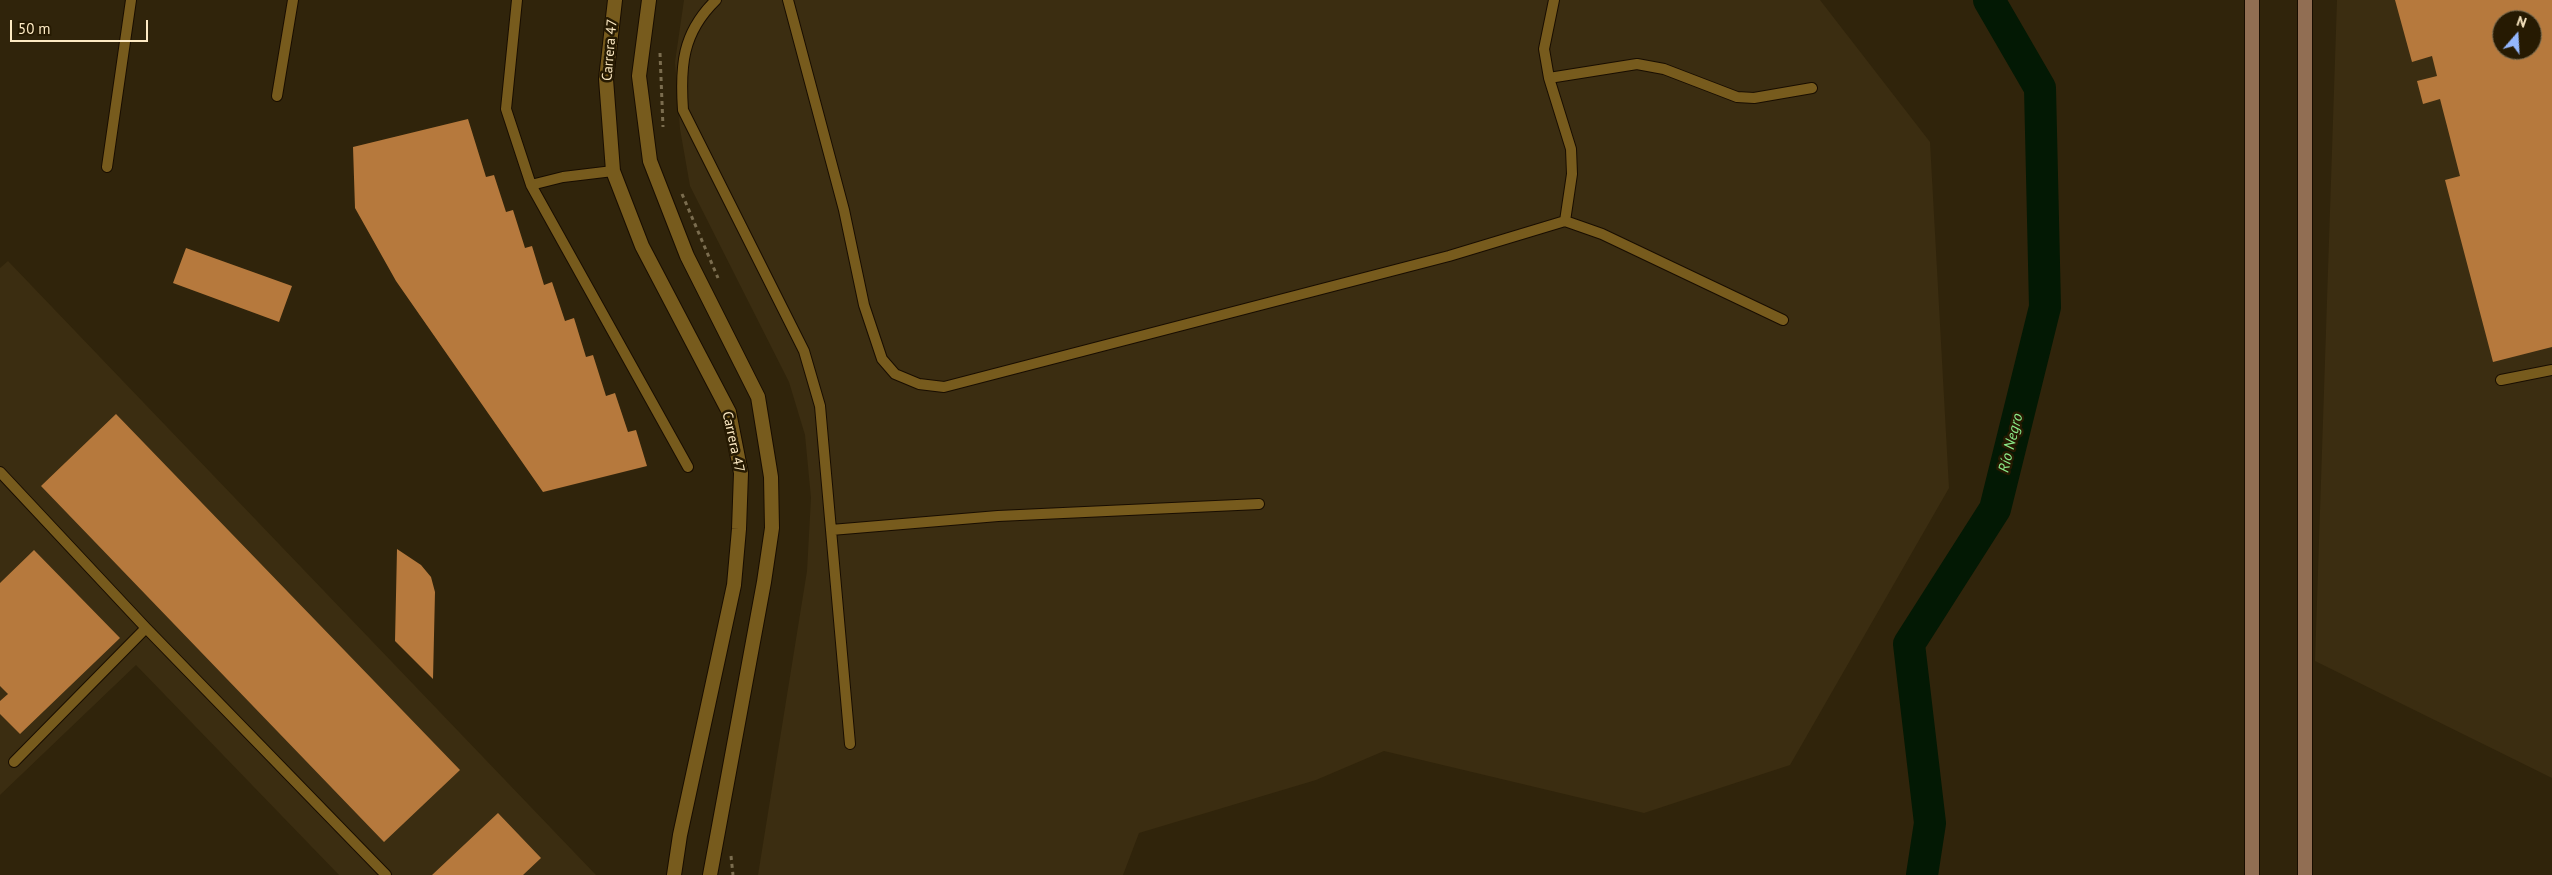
<!DOCTYPE html>
<html>
<head>
<meta charset="utf-8">
<style>
	body { margin:0 }
	#map { position:relative; width:2552px; height:875px; overflow:hidden; background:#30240b; font-family:"PT Sans",sans-serif }
	canvas { display:block }
	.north { position:absolute; left:2492px; top:10px; width:50px; height:50px; box-sizing:border-box; background:#261a02; border:1px solid #7c6d50; border-radius:50%; rotate:19deg; font-size:14px; font-weight:700; line-height:20px; text-align:center; color:#fdeac4 }
	.north::after { content:''; display:block; margin:auto; width:18px; height:22px; background:#94b7fd; clip-path:polygon(50% 0,100% 100%,50% 72%,0 100%) }
	.scale { position:absolute; left:10px; top:20px; width:138px; height:22px; box-sizing:border-box; border:2px solid #fdeac4; border-top:0; padding-left:6px; font-size:15px; line-height:18px; white-space:nowrap; color:#fdeac4; -webkit-text-stroke:4px #261a02; paint-order:stroke }
</style>
</head>
<body>
<div id="map">
<canvas width="2552" height="875"></canvas>
<div class="north">N</div>
<div class="scale">50 m</div>
</div>
<script>
const ctx = document.querySelector('canvas').getContext('2d');
ctx.lineJoin = 'round';
function fillPath(path, color) {
  ctx.fillStyle = color;
  ctx.fill(path, 'evenodd');
}
function strokePath(path, color, width, dash) {
  ctx.strokeStyle = color;
  ctx.lineWidth = width;
  ctx.lineCap = dash ? 'butt' : 'round';
  ctx.setLineDash(dash || []);
  ctx.stroke(path);
}
function write(font, color, halo, rows, align = 'center') {
  ctx.font = font + ' "PT Sans",sans-serif';
  ctx.lineWidth = 5;
  ctx.setLineDash([]);
  ctx.textBaseline = 'middle';
  ctx.strokeStyle = halo;
  ctx.fillStyle = color;
  for (const [text, x, y, turn = 0] of rows) {
    ctx.save();
    ctx.translate(x, y);
    ctx.rotate((+turn || 0) * Math.PI / 180);
    ctx.textAlign = isNaN(turn) ? turn : align;
    if (halo) ctx.strokeText(text, 0, 0);
    ctx.fillText(text, 0, 0);
    ctx.restore();
  }
}
const built = new Path2D(`
	M684,0H1820L1930,142L1949,488L1790,765L1644,813L1384,751L1316,780L1139,833L1123,875H758L807,571L811,498L805,435L789,382L690,186L680,129L675,62Z
	M2337,0H2552V778L2315,661ZM2502,20H2532V50H2502Z
	M8,261L596,875H339L136,665L0,795V268Z`);
const river = new Path2D(`
	M1922,875L1930,823L1909,644L1995,509L2045,307L2040,88L1989,0`);
const building = new Path2D(`
	M2395,0H2552V347L2493,362L2445,180L2460,176L2440,99L2423,104L2417,81L2437,76L2432,56L2412,62ZM2502,20H2532V50H2502Z
	M468,119L486,177L494,175L506,212L513,210L525,248L532,246L544,285L552,282L565,321L574,318L586,357L593,355L606,396L615,393L628,432L636,430L647,466L543,492L396,281L355,208L353,147Z
	M186,248L292,286L279,322L173,283Z
	M116,414L460,770L384,842L41,486Z
	M397,549L421,565L431,577L435,592L433,679L395,641Z
	M34,550L120,638L20,734L0,714V701L8,694L0,686V583Z
	M498,813L541,858L523,875H432Z`);
const path = new Path2D(`
	M660,53L663,127
	M682,194L718,278
	M731,856L733,875`);
const service = new Path2D(`
	M517,0L506,109L531,185L688,467
	M716,0C682,33 680,66 683,110L804,351L820,406L850,744
	M788,0L844,210L864,305L882,359L895,374L919,384L944,387L1449,256L1565,221
	M1554,0L1544,49L1549,78L1571,149L1572,174L1565,221L1602,234L1783,320
	M1549,78L1637,64L1664,69L1737,97L1754,98L1812,88
	M277,96L293,0
	M107,167L131,0
	M531,185L563,177L613,171
	M2501,380L2552,370
	M0,472L146,628L386,875
	M831,530L998,516L1259,504
	M14,762L146,628`);
const tertiary = new Path2D(`
	M615,0L606,79L613,171L642,246L729,412L741,473L739,529L734,585L680,835L674,875
	M649,0L639,76L650,161L687,256L758,397L771,477L772,528L764,582L710,875`);
const secondary = new Path2D(`
	M2252,0V875
	M2305,875V0`);
const streetNames = [
	["Carrera 47",610,50,-85],
	["Carrera 47",733,442,78]
];
const waterNames = [
	["Río Negro",2011,443,-76]
];
fillPath(built, '#3b2d11');
strokePath(river, '#031904', 32);
fillPath(building, '#b6793d');
strokePath(service, '#180d00', 12);
strokePath(tertiary, '#180d00', 16);
strokePath(secondary, '#180d00', 16);
strokePath(path, '#7b6d4f', 3, [4, 4]);
strokePath(service, '#775b1d', 10);
strokePath(tertiary, '#775b1d', 14);
strokePath(secondary, '#916e53', 14);
write('14px', '#fdeac4', '#261a02', streetNames);
write('italic 15px', '#8bec8a', '#261a02', waterNames);
</script>
</body>
</html>
